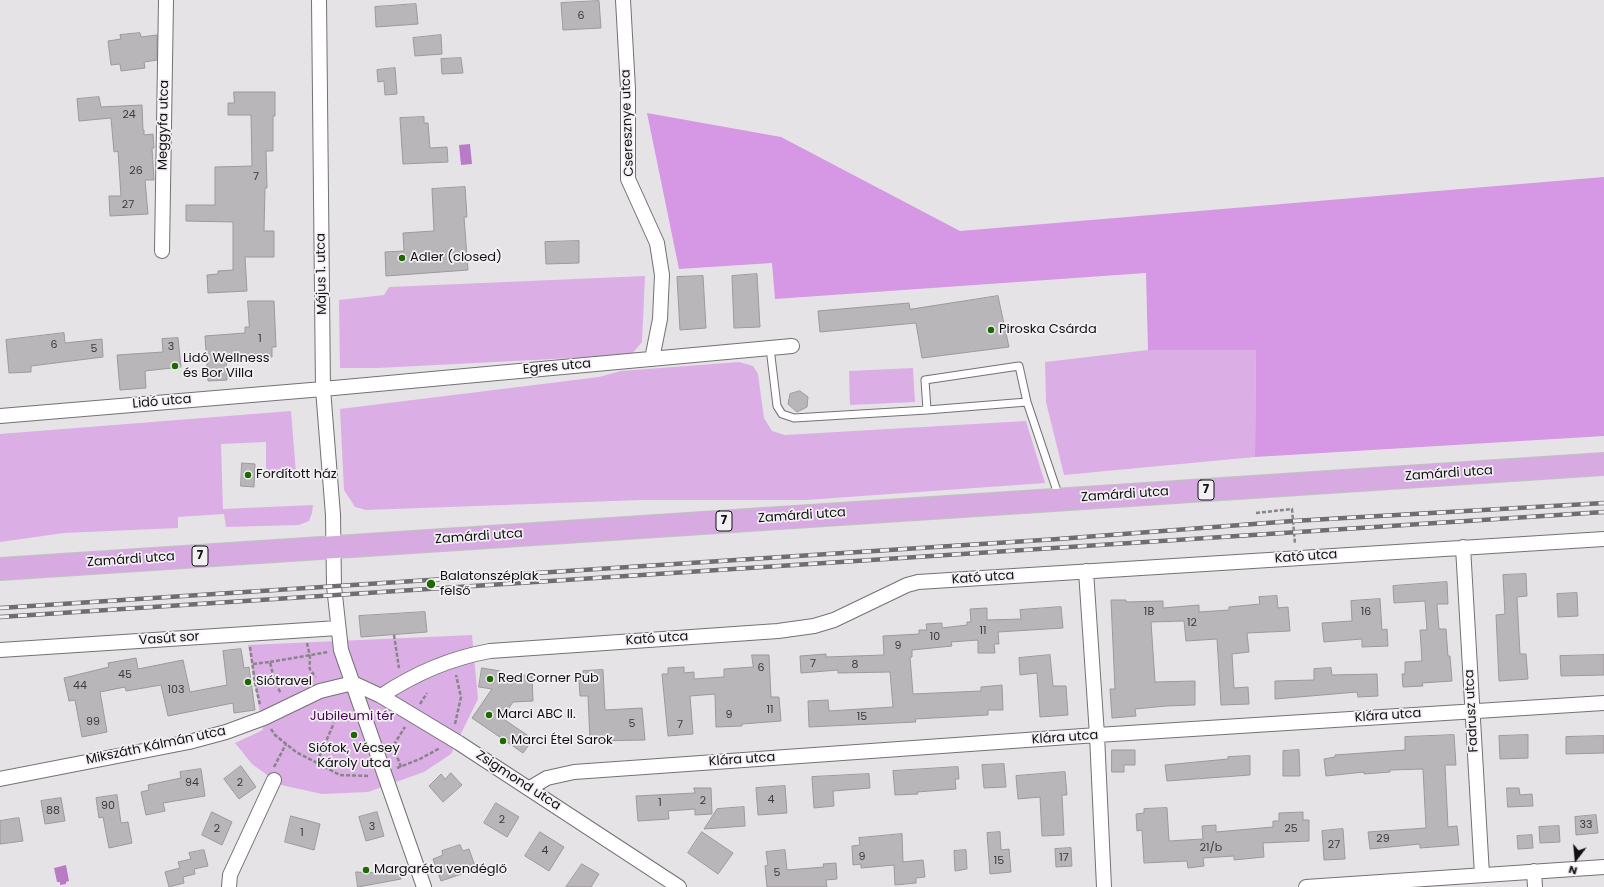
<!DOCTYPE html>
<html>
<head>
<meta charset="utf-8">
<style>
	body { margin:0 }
	#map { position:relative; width:1604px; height:887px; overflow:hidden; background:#e6e3e7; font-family:Poppins,sans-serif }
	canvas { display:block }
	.north { position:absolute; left:1556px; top:839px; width:40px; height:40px; -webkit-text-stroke:3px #f3f0f4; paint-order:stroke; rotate:196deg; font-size:11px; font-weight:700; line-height:16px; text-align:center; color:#111011 }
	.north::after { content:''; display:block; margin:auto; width:14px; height:18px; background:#111011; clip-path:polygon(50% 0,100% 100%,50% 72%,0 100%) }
</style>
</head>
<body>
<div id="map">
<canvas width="1604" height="887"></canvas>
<div class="north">N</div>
</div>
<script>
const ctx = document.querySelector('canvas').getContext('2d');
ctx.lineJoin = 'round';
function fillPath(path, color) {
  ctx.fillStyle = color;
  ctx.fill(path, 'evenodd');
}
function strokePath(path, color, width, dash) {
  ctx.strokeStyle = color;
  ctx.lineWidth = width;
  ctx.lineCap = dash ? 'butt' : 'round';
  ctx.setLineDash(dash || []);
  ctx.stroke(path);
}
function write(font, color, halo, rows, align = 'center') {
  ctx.font = font + ' Poppins,sans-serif';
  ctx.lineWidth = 3.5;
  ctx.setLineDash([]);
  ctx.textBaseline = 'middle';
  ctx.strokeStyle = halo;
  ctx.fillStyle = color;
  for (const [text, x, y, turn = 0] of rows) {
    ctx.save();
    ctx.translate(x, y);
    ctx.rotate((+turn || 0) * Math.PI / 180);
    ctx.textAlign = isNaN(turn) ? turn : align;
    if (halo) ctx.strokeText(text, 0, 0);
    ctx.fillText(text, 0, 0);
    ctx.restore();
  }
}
const green = new Path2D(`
	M645,276L642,342L631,355L378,368H340L339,300L384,295L389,287Z
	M1148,350H1256L1255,457L1064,475L1046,402L1045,362Z
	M739,362L753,366L758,374L764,418L772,431L785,435L1026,421L1045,483L806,500H641L366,510L355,507L344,490L340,409L599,377L621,371Z
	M913,368L915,402L850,405L849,371Z
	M291,411L296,473L266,474V442L221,444L223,509L313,505L312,513L309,521L299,525L226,527L224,514L178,517V528L64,533L0,542V434Z
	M472,635L478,699L451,754L424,772L368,792L322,794L281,785L252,764L235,743L263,730L248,645Z`);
const forest = new Path2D(`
	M647,113L781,137L960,231L1604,177V436L1255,457L1256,350H1148L1146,273L775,299L772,263L679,269Z`);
const water = new Path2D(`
	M470,144L472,164L461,165L459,145Z
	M66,865L69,881L66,882V884L60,885V882H57L54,868Z`);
const building = new Path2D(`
	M599,1L601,28L563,30L561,3Z
	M416,4L418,24L376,27L375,7Z
	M140,33L141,37L157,35V60L144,62L145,68L121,71L120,64L111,65L108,41L121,39L120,35Z
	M441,35L442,54L415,56L413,38Z
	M461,58L463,73L442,74L441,59Z
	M395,68L397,94L385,95L384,81L378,82L377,70Z
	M234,92H275V116H273V151H266L267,188H265L264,231H274V257H245L247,291L208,293L207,275L218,274V271L233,270V222L186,221V205H215V167L252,166L251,115H228V103H234Z
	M99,97L101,107L142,105L143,130H144V135L153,134L154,148H152L154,180H145L148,214L110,216L109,196H121L118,151L114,152L111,118L79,121L77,99Z
	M424,117V123H428L430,148L447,147L448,162L403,164L400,118Z
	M465,187L467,217H464L468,270L386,276L385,252L404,251L403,233L434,231L432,189Z
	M579,241V263L546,264L545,242Z
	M757,274L760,327L734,328L732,276Z
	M703,276L706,328L680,330L677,277Z
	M998,296L1009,347L922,358L916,323L820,332L818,311L909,303L910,309Z
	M248,301H274L276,347H272V357H226L227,380L208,381L205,336L245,333V327H249Z
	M64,333L65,343L102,339L103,357L31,366V372L9,373L6,340Z
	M178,338L181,367L145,371L146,388L120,390L117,355L163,352L162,339Z
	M800,391L808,397L807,407L797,412L788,404L790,394Z
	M242,463L255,464L254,487L241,486Z
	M1526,574L1527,596L1517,597L1520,654H1526L1528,679L1499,681L1496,615L1505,614L1503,575Z
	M1447,582L1448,604H1437L1439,629H1446L1448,656H1450L1452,681L1422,683L1423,686L1403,687L1402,674H1405V662L1422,661L1420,630H1427L1425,601L1394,603L1393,586Z
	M1577,593L1578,616L1558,617L1557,594Z
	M1277,596L1278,608L1288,607L1290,631L1247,633L1249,652L1232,654L1234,688L1248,687L1249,704L1221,705L1217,639L1186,641L1184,621L1151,622L1155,682L1195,681V705L1166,706L1135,709L1136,716L1112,718L1110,689H1115L1111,600H1126V602L1163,601V608L1199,605V612L1229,610V607L1260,604L1259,597Z
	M1380,599L1382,630L1387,629L1388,646L1362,647V639L1324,642L1322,623L1352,621L1351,601Z
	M1061,607L1063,628L998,632L999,644H994L995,653H978V640L951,642L952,646L912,650V657H910L913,694L981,691V687L1002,685L1003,710H988V715L915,719L916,722L809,727L808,701L828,700L829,711L893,707L890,672L838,673V670L801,673L800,656L826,654V657L884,655L883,636L919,634V630H927L926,624L942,623V628L967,625V622H971L970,609L987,608V620L1021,619L1020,610Z
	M425,612L427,632L361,637L359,616Z
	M241,649L244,668L249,667L255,710L234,713L233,703L168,716L161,685L126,691L125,687L100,692L107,732L82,737L75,700L69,701L64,678L109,667L108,663L136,658L138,669L183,660L190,692L227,685L223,651Z
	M752,655H769L771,697H779L781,721L742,724V726L716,727L715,694L690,696L693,734L668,736L662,674H668V668L684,667V673L694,672V679L724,677V669L753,667Z
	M1050,655L1053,686H1066L1068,715L1040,717L1037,673L1020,675L1019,658Z
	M1604,655V675L1561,676L1560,656Z
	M482,668L500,671V676L532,675L533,701L513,702L502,718L533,739L523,753L472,718L492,689L479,687Z
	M1331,668L1332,675L1377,674L1378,696L1358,697L1357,692L1275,699V681L1314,680V669Z
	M603,670L605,710L642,708L645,740L590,741L588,696H580L579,680H584L583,671Z
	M1454,735L1456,765H1445L1448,827L1457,826L1459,845L1420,848V844L1370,849L1368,832L1426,828L1423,769L1390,770V772L1364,774V772L1326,776L1324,759L1335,757V755L1405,750V737Z
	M1528,735V758L1500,759L1499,736Z
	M1604,736V753L1566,754V737Z
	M1112,750H1135V765H1124V772H1112Z
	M1299,750L1300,776H1283V751Z
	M1250,756V775L1167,781L1165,765L1228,759V757Z
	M1004,764L1006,787L984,788L982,765Z
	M241,766L256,787L239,799L224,779Z
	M958,767L959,779H955L956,789L917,792L918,794L895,795L893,771Z
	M201,769L205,796L163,803L165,811L146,815L141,792L149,790L148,785L181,778L180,772Z
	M1065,772L1067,795H1062L1064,835L1042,836L1040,797L1018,799L1016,776Z
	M451,773L462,785L443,802L429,786L441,774L445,779Z
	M869,774L870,788L833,791L834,806L814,808L812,777Z
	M785,786L787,813L758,815L756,788Z
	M694,788H711L712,814L695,815V809L668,811L669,819L638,821L636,796L695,793Z
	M1507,788H1519L1520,795L1532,794L1533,806L1508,807Z
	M117,795L121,823L128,822L132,843L109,848L103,817L99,818L96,798Z
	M61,798L65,821L45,824L41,801Z
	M496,803L519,817L507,837L484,823Z
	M744,807L745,826L704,829L717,809Z
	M1167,808L1169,841L1203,839L1202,826L1216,825V832L1273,827V821H1279V813L1303,812V820H1309V841L1263,843L1264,857L1234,860V856L1203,858L1204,866L1188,868L1187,861L1144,863L1142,830L1137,831L1136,814L1144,813V809Z
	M212,812L232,822L222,845L202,835Z
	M377,812L384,836L366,841L359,817Z
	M1596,815L1598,833L1576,835L1575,817Z
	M291,816L320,824L314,850L285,842Z
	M19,818L23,841L0,844V821Z
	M1559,826L1560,842L1540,843L1539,827Z
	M1343,829L1345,859L1324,860L1322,831Z
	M540,832L564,847L549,871L525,856Z
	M702,832L733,853L718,874L688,853Z
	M1000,832L1001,850L1009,849L1011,872L990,874L987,833Z
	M902,834L903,862L923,860L925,877L916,878V883L895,885L894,865L861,868V864L853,865L852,846L860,845L859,838Z
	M1532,835L1533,848L1518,849L1517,836Z
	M460,845L463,851L469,849L476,869L441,881L433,859L443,855L442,851Z
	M1071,848L1072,866L1056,867L1055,849Z
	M204,850L208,866L194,869L195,874L183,877L184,883L169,887L165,872L180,868L178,862L191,859L189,853Z
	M785,850L787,870L824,867L823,864L836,863L837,879L826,880L827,887H767L765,866L768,865L766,852Z
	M966,850L967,869L955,871L954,851Z
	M582,864L599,874L591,887H566Z
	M356,872L401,874V879L358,887Z`);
const path = new Path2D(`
	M1256,513L1292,509L1295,544
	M394,635L399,668
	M307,643C308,648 310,654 310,660C309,670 309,669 316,677
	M250,647L255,683L260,705
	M270,662L328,652
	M253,664L270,662L274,679
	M255,683L274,679L281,694
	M420,704L427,693
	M455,724L461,697L456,675
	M271,729L275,735L296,752L340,775L369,776
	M317,762L334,723
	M274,767L286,744
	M401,767L393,746L405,727
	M397,768L420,759L440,748`);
const service = new Path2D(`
	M770,348L777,406L782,414L794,418L927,410
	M1027,402L927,410L925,380L1019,366L1027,402L1059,497`);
const minor = new Path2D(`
	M319,0L323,389L333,515L334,586L341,650L424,887
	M623,0L628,89V179L657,243L662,275L660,319L652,359
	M162,251L166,0
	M0,416L323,389L792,346
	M1463,547L1482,875
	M1086,571L1097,735L1104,887
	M0,650L338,628
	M353,683L381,696L459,743L679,887
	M381,696C414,674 451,658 490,651L778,631L814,626L834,620L907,585L918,582L1604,539
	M0,779L189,742L226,732L264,718L320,691L353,683
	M530,788L547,778L574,772L1097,735L1604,703
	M1534,871L1535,887
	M229,887L230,875L274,780
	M1306,887L1604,867`);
const primary = new Path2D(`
	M0,569L1604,464`);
const rail = new Path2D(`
	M0,608L1058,539L1293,521L1604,503
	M0,617L1604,512`);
const markers = [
	[402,258,4,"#1f6905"],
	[991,330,4,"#1f6905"],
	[175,366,4,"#1f6905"],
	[248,475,4,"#1f6905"],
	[431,584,5,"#1f6905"],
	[490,679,4,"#1f6905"],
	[248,682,4,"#1f6905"],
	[489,715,4,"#1f6905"],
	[354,735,4,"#1f6905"],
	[503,741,4,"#1f6905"],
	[366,870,4,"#1f6905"]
];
const numberNames = [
	["6",581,16],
	["24",129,115],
	["26",136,171],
	["7",256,177],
	["27",128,205],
	["1",260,339],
	["6",54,345],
	["3",171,347],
	["5",94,349],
	["1B",1149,612],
	["16",1366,612],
	["12",1192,623],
	["11",983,631],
	["10",935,637],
	["9",898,646],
	["7",813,664],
	["8",855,665],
	["6",761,668],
	["45",125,675],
	["44",80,686],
	["103",176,690],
	["11",770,710],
	["9",729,715],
	["15",862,717],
	["99",93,722],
	["5",632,724],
	["7",680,725],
	["94",192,783],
	["2",240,783],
	["4",771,800],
	["2",703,801],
	["1",660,803],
	["90",108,806],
	["88",53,811],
	["2",502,820],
	["33",1586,825],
	["3",372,827],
	["2",217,829],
	["25",1291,829],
	["1",302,833],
	["29",1383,839],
	["27",1334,845],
	["21/b",1211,848],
	["4",545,851],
	["9",862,857],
	["17",1064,858],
	["15",999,861],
	["5",777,873]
];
const shields = [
	[1206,490,16],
	[724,521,16],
	[200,556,16]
];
const shieldNames = [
	["7",1206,490],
	["7",724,521],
	["7",200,556]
];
const streetNames = [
	["Cseresznye utca",628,123,-92],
	["Meggyfa utca",164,125,-89],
	["Május 1. utca",322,274,-91],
	["Egres utca",557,367,-5],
	["Lidó utca",162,402,-5],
	["Zamárdi utca",1449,474,-4],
	["Zamárdi utca",1125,495,-4],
	["Zamárdi utca",802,516,-4],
	["Zamárdi utca",479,537,-4],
	["Kató utca",1306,557,-4],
	["Zamárdi utca",131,560,-4],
	["Kató utca",983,578,-4],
	["Vasút sor",169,639,-4],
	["Kató utca",657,639,-4],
	["Fadrusz utca",1472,711,-93],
	["Klára utca",1388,716,-4],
	["Klára utca",1065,738,-4],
	["Mikszáth Kálmán utca",156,746,-12],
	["Klára utca",742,760,-4],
	["Zsigmond utca",518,781,33]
];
const poiNames = [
	["Adler (closed)",410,258],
	["Piroska Csárda",999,330],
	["Lidó Wellness",183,359],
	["és Bor Villa",183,374],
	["Fordított ház",256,475],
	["Balatonszéplak",440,577],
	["felső",440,592],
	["Red Corner Pub",498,679],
	["Siótravel",256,682],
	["Marci ABC II.",497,715],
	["Marci Étel Sarok",511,741],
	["Siófok, Vécsey",354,749,"center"],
	["Károly utca",354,764,"center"],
	["Margaréta vendéglő",374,870]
];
const parkNames = [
	["Jubileumi tér",352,717]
];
fillPath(green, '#dcaee6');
fillPath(forest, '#d697e4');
fillPath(water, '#b87bc6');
fillPath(building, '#b9b6b9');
strokePath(building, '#9c999c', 1);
strokePath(service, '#737174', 9);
strokePath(minor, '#737174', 16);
strokePath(primary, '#c1c1c1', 24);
strokePath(path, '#878587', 2.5, [4, 2]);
strokePath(service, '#fff', 7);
strokePath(minor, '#fff', 14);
strokePath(primary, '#d7abe2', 22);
strokePath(rail, '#6f6d6f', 4.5);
strokePath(rail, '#f3f0f4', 3, [9]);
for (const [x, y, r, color] of markers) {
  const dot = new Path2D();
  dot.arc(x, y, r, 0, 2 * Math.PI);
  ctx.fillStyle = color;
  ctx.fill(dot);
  strokePath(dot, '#f3f0f4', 1.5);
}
write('11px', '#3b3a3b', null, numberNames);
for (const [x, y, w] of shields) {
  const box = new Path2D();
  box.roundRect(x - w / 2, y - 10, w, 20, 3);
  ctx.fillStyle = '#f3f0f4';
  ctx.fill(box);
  strokePath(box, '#111011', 1);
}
write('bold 12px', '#111011', null, shieldNames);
write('13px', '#111011', '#f3f0f4', streetNames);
write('13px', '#111011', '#f3f0f4', poiNames, 'left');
write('13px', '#43074f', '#f3f0f4', parkNames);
</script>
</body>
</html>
